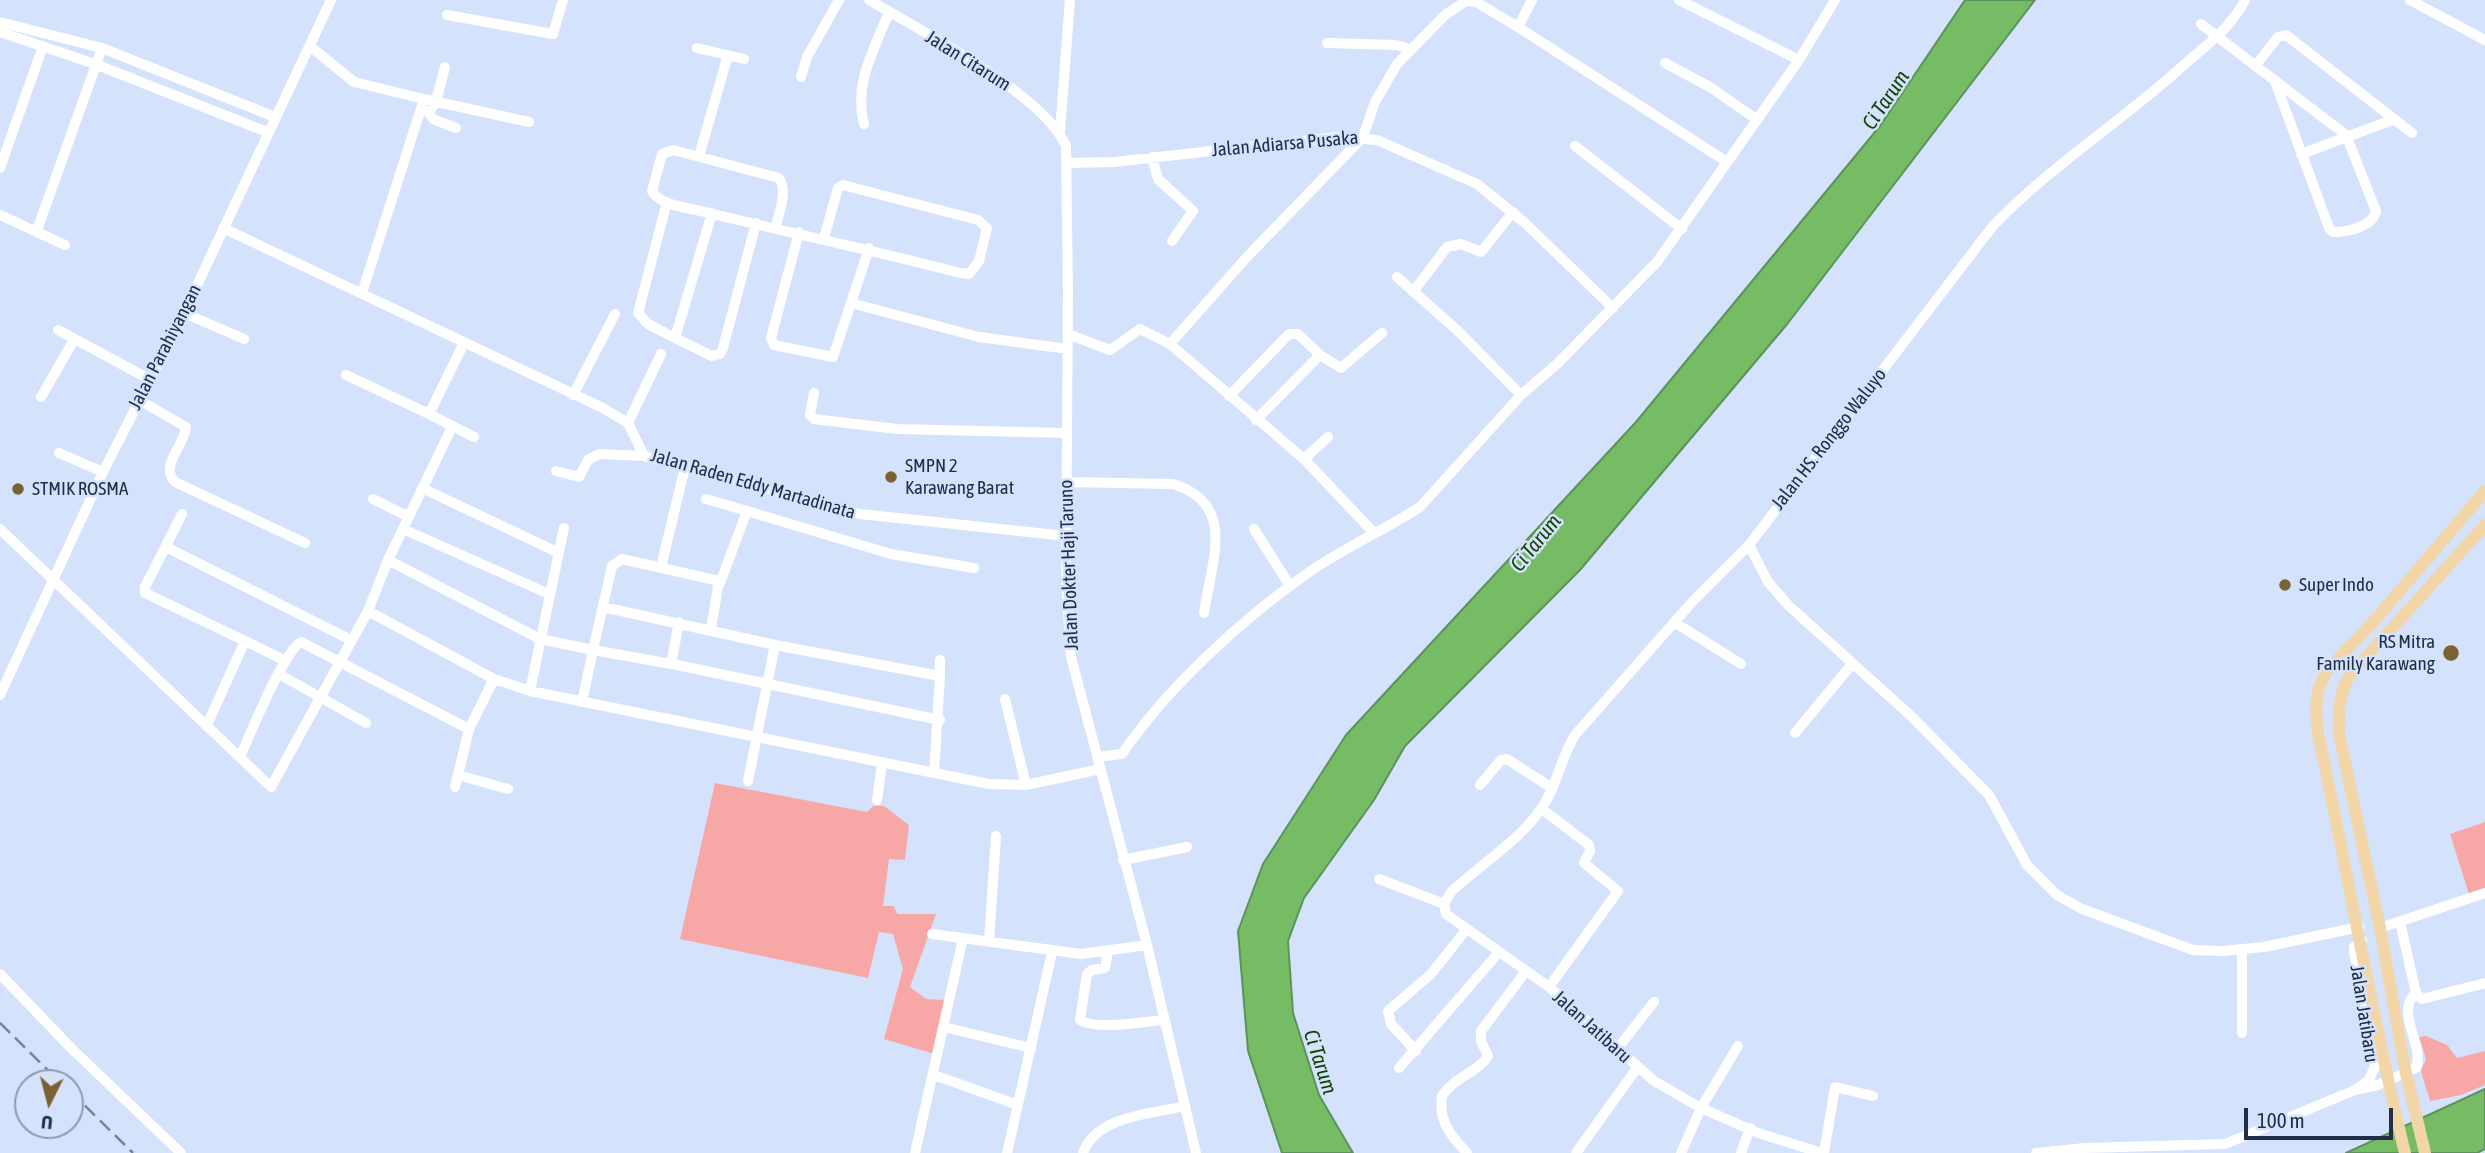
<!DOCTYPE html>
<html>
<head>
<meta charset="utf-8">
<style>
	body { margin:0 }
	#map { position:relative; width:2485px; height:1153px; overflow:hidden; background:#d4e3fb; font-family:"Asap Condensed",sans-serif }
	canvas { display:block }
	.north { position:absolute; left:14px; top:1069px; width:70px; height:70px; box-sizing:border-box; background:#d4e3fb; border:2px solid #8c9bb3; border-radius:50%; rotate:186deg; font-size:19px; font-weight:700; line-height:28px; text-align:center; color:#212f46 }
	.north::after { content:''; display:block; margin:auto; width:24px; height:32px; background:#7c6133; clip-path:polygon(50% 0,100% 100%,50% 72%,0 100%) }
	.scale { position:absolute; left:2244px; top:1108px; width:149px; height:32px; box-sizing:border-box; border:4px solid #212f46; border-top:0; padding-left:9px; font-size:21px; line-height:24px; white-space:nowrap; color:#212f46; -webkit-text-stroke:5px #d4e3fb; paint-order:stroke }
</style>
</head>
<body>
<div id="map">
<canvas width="2485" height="1153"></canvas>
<div class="north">U</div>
<div class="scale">100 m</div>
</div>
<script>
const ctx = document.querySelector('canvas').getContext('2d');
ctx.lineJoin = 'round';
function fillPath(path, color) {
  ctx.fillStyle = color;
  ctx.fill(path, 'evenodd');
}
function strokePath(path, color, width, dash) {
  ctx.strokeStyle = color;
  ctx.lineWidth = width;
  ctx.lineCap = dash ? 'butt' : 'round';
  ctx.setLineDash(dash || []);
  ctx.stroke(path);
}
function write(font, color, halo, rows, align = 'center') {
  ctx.font = font + ' "Asap Condensed",sans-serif';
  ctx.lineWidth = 5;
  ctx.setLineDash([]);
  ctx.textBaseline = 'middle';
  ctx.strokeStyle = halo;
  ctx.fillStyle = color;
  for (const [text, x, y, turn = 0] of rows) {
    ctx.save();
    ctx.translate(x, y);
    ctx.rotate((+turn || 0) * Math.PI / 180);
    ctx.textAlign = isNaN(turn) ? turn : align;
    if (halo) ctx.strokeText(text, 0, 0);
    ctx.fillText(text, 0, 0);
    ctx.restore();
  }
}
const green = new Path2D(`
	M715,783L867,812L873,806H884L909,825L905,860L889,859L883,906H894L897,914H936L910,987L926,999L944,1000L938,1055L884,1039L903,969L893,934L879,932L868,978L680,939Z
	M2485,822V888L2469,894L2450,834Z
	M2426,1036L2447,1045L2457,1058L2485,1051V1085L2461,1095L2430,1101L2421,1071L2426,1059L2419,1037Z`);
const water = new Path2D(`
	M1965,0H2035L1788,323L1580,570L1405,746L1374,800L1304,898L1288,941L1293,1013L1319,1095L1353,1153H1282L1248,1051L1238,931L1263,864L1346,735L1636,422L1880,126Z
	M2485,1089V1149L2477,1153H2346Z`);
const minor = new Path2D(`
	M869,0C920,30 1045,95 1066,146L1068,290L1066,582L1071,657L1147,945L1196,1153
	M1679,0L1799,60
	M2410,0L2485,40
	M447,15L553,34L563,0
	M0,22L102,48L275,117
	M2201,24L2346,135L2376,211C2373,227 2347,232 2333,232L2329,228L2276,84
	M1518,27L1532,0
	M0,32L95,64L267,132
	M1327,43L1396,45L1411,49
	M311,47L354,82L424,99L362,293
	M697,48L744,59
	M1665,63L1710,87L1756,119
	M2255,66L2278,37L2286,35L2412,133
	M445,67L436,101L429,113L433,119L456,128
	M801,77L807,57L839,0
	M424,99L529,122
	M864,124C853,84 875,48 889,12
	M1060,131L1070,0
	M1575,146L1682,229
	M2301,154L2395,119
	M699,156L728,55
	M1152,157L1158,179L1193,211L1172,241
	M1068,163L1114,162L1337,137L1377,140L1477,184L1525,223L1613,308
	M0,168L43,46
	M667,202L638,313L648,324L675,338
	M712,213L675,338L712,356L720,354L723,348L756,223
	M0,215L65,245
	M776,226C779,212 788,191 779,178L673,150L662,154L652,191C660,206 690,208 705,212C790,233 876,251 960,273L969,274L979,261L987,228L978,220L843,185L838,188L824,238
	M223,228L603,408L628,423L644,456
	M37,230L102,48
	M799,232L771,338L774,345L833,357L851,303
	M869,248L851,303L979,337L1068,349
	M1397,277L1458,331L1521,395
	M1413,292L1447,247L1461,244L1481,252L1513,212
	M184,313L244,339
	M58,330L149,379
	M1068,334L1110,350L1140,329L1170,344L1304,459L1374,533
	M464,343L429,414L474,437
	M1170,344L1246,258L1363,137L1375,102L1397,64L1445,15L1466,1L1476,2L1518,27L1727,162
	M346,375L429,414
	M814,393L810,415L814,419L897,429L1067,433
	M573,395L615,314
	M1229,396L1289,334H1298L1320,355L1341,368L1382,333
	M41,397L74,340
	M139,400L186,427C185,445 159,466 175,482L305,543
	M1256,420L1320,355
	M628,423L661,354
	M59,453L103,472
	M1304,459L1328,437
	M556,471L579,477L588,460L599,454L644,456L860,514L1066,536
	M1066,482L1173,484C1238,504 1211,562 1204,613
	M424,489L557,552
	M373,499L409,517
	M706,499L747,511L720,583
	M747,511L891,554L974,568
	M182,514L145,587V593L245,641L207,725
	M0,529L271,787L368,611L388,560L452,427
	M403,529L549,594
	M1254,529L1290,586
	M1749,545L1768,582L1788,605L1911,716L1989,795L2027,865L2057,895L2082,909L2193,950L2222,951L2264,947L2359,927
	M166,547L351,640
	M388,560L540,639L593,650L612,566L622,559L719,581L711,629
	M661,567L685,467
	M603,607L775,645L940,676L934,773
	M368,611L494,679L530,691L989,784L1026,785L1100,769
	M1674,622L1741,664
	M245,641L286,661
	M671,664L679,622
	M279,674L366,723
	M940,676V660
	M530,691L564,528
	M0,695L103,472L184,313L331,0
	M1005,699L1026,785
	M582,702L593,650L677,665L940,720
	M1795,733L1852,664
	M240,757C250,735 283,652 301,642L469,729L494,679
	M1097,757L1122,754C1167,688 1240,621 1305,575C1341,549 1383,531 1420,507L1521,395L1558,363L1657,262L1799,60L1835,0
	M458,775L508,789
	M748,781L775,645
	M1480,785L1501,760L1507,759L1552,788
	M455,787L469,729
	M877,800L882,763
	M1542,809L1589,845L1590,851L1584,863L1618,891L1549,987
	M1123,860L1187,847
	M1379,879L1444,904
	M1444,904L1452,891C1481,864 1518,842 1541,809C1557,787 1560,759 1575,735L1693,601L1749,545L1992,227C2050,166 2124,120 2186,63C2208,44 2232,26 2245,0
	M1444,904L1446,914L1549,987L1654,1081L1701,1108L1758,1133L1822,1153
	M2400,922L2416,993L2422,999L2485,983
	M2380,928L2485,893
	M932,934L1081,954L1147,945
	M989,942L996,836
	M1108,951L1105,968L1092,970L1087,974L1080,1020C1096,1031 1145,1021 1165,1020
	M0,974L72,1049L181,1153
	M944,1027L1031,1048
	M2242,1033V949
	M1617,1049L1654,1002
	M1416,1051L1391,1024L1388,1011L1431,974L1466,930
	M1399,1068L1499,952
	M934,1075L1018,1105
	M2355,1090L2378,1085L2416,1068C2425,1044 2394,1012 2416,993
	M915,1153L963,938
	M1007,1153L1052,952
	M1083,1153C1096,1116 1151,1114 1185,1106
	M1467,1153C1451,1136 1438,1121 1442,1096C1455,1076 1479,1072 1488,1056L1481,1041V1031L1526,971
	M1576,1153L1637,1068
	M1681,1153L1701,1108L1738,1046
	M1741,1153L1750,1128
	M1824,1153L1835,1087L1873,1096
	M2036,1153L2085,1148L2225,1144L2355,1090L2369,1080L2375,1066L2354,952V947L2362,940`);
const major = new Path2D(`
	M2405,1153C2371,1014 2348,873 2318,734L2316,708L2319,687L2326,672L2374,621L2485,491
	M2425,1153L2405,1069L2380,928L2339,734C2338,712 2339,696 2349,676L2485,525`);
const rail = new Path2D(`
	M0,1023L61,1083
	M70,1091L133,1153`);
const markers = [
	[891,477,7,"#7c6133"],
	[18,489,7,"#7c6133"],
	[2285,585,7,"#7c6133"],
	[2451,653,9,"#7c6133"]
];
const streetNames = [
	["Jalan Citarum",968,61,32],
	["Jalan Adiarsa Pusaka",1285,144,-5],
	["Jalan Parahiyangan",165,347,-63],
	["Jalan HS. Ronggo Waluyo",1829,439,-52],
	["Jalan Raden Eddy Martadinata",753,484,16],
	["Jalan Dokter Haji Taruno",1069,565,-92],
	["Jalan Jatibaru",2364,1014,81],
	["Jalan Jatibaru",1592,1027,42]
];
const poiNames = [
	["SMPN 2",905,466],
	["Karawang Barat",905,488],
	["STMIK ROSMA",32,489],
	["Super Indo",2299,585],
	["RS Mitra",2435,642,"right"],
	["Family Karawang",2435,664,"right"]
];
const waterNames = [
	["Ci Tarum",1886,100,-56],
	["Ci Tarum",1536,543,-51],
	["Ci Tarum",1320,1062,72]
];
fillPath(green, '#f7a7a6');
fillPath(water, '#75bc64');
strokePath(water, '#5c925b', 2);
strokePath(minor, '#fff', 10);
strokePath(major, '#f2d6a7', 12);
strokePath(rail, '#75849b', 2.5, [14, 7]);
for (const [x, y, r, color] of markers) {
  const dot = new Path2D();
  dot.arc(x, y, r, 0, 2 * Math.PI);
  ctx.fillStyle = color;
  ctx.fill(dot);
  strokePath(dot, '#d4e3fb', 2.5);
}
write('19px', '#212f46', '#d4e3fb', streetNames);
write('19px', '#212f46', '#d4e3fb', poiNames, 'left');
write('italic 21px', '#134305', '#d4e3fb', waterNames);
</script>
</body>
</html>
